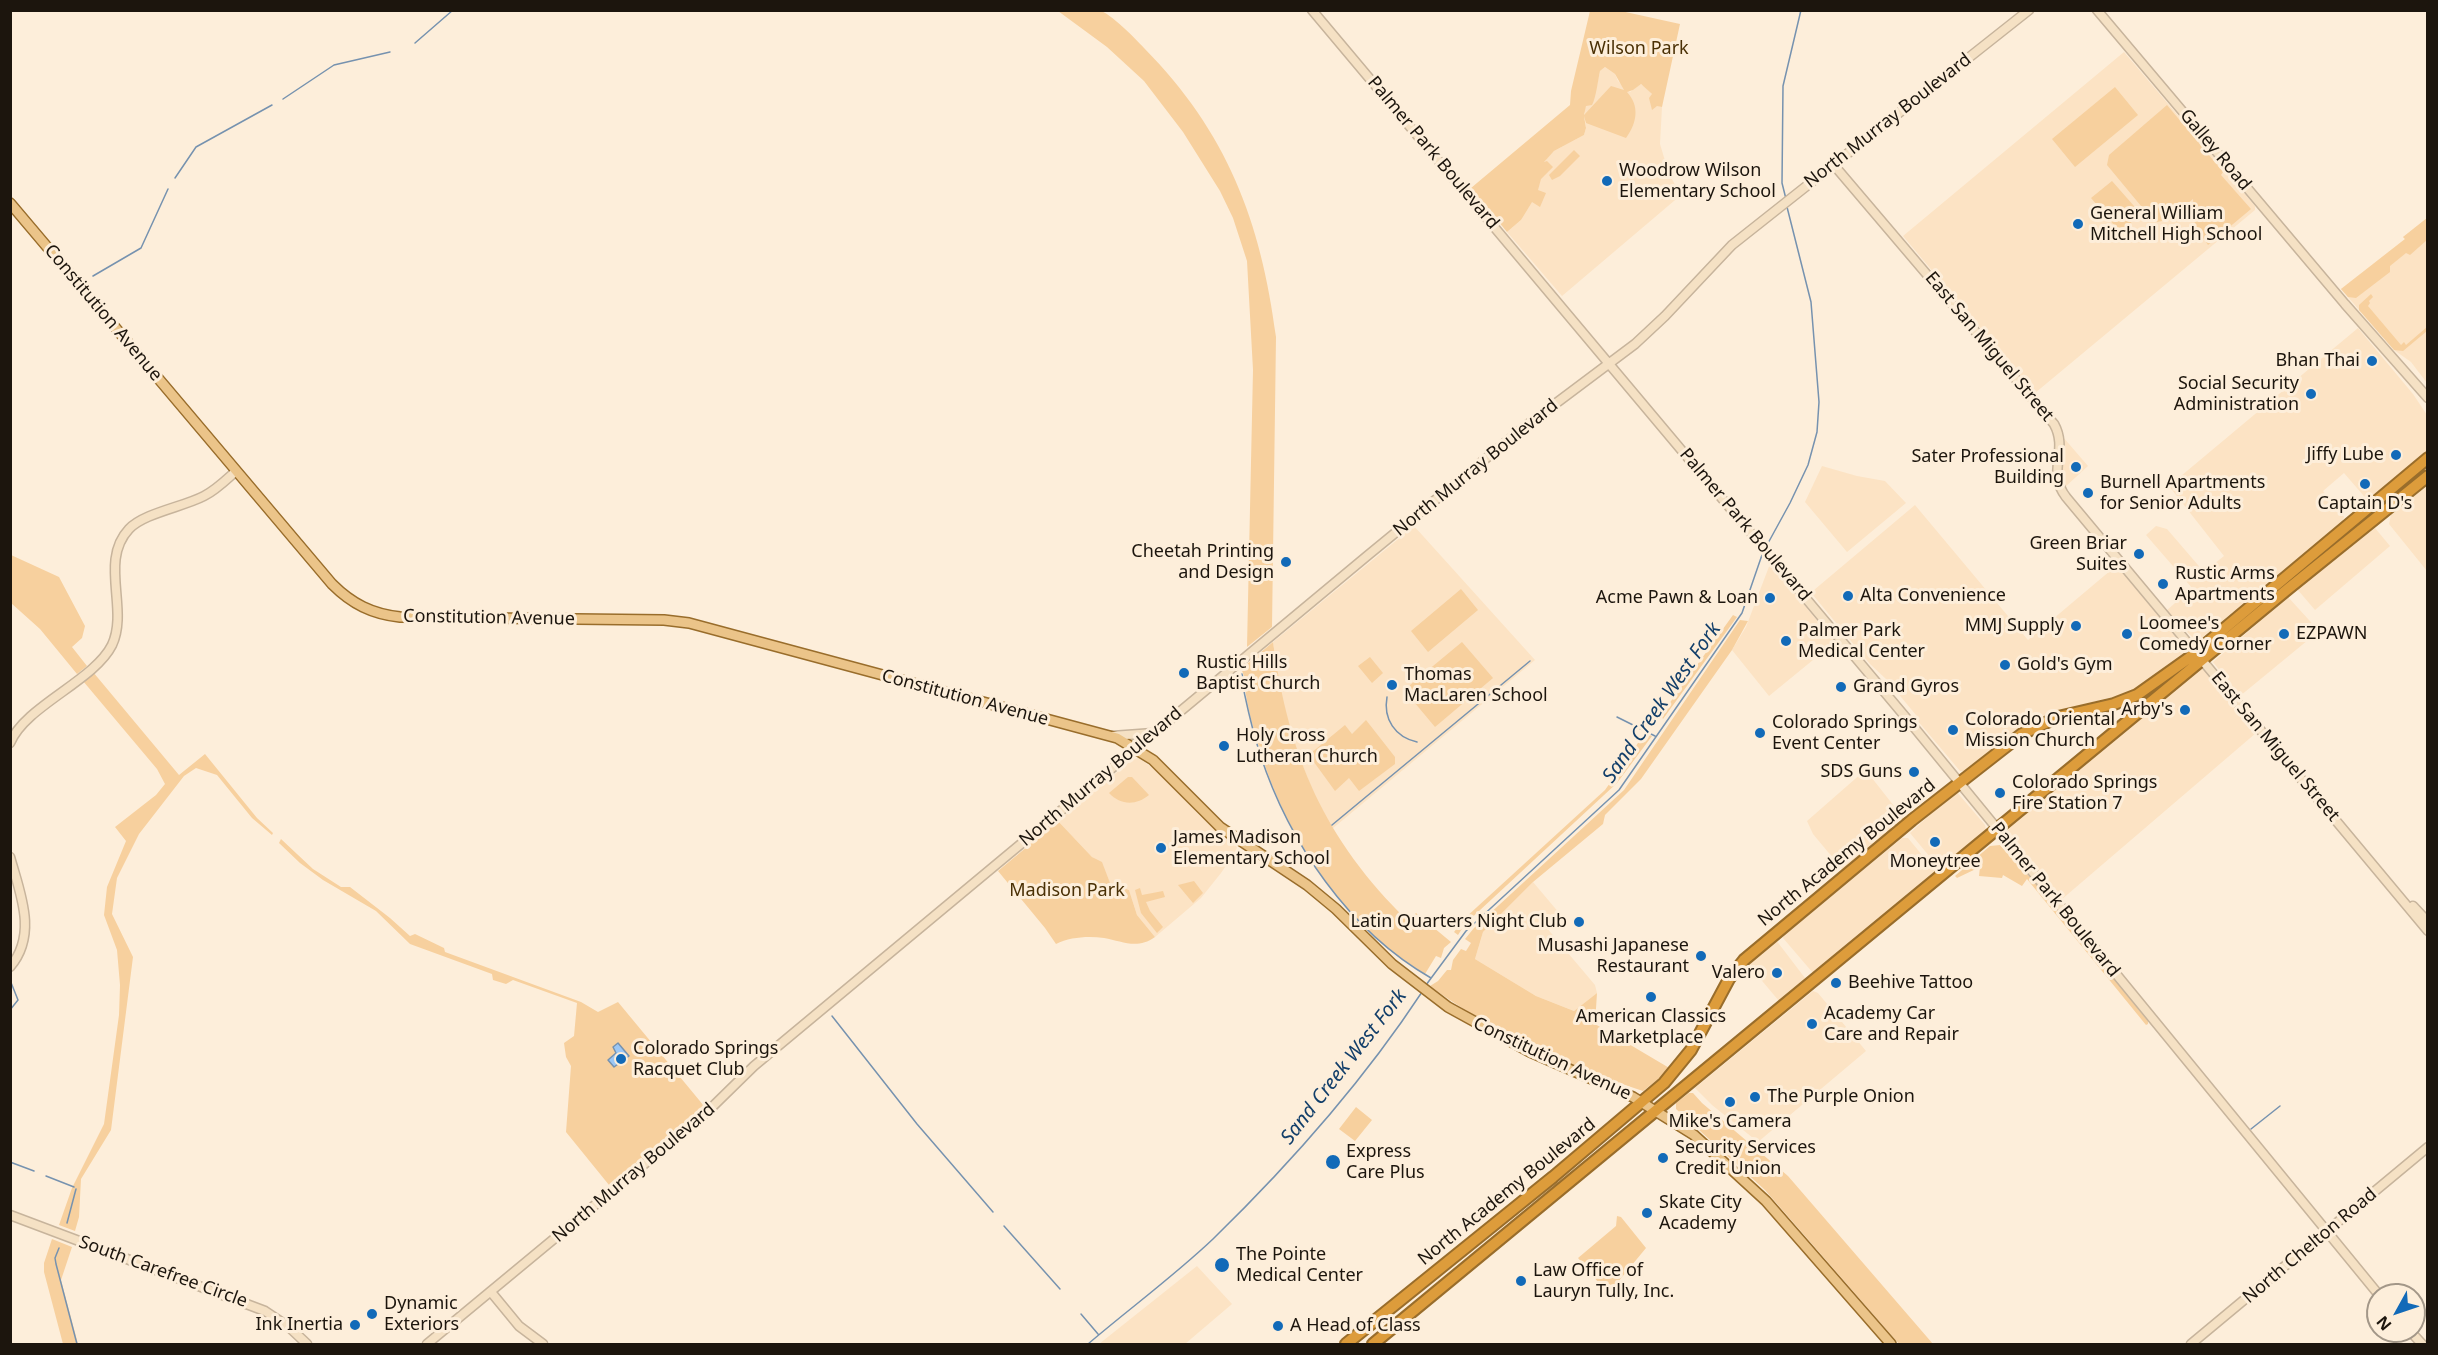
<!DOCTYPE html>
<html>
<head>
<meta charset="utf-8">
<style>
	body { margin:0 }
	#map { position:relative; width:2438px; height:1355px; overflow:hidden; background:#fdeeda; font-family:"Noto Sans",sans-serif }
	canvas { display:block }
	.frame { position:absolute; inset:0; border:12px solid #1c150d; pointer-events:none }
	.north { position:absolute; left:2366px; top:1283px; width:60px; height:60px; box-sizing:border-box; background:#fdeeda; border:2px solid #a39788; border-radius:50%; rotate:230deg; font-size:16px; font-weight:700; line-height:24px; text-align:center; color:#1c150d }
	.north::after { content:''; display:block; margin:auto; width:21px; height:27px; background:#126ab8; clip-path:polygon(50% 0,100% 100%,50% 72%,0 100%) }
</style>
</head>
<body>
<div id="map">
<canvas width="2438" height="1355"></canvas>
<div class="frame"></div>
<div class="north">N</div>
</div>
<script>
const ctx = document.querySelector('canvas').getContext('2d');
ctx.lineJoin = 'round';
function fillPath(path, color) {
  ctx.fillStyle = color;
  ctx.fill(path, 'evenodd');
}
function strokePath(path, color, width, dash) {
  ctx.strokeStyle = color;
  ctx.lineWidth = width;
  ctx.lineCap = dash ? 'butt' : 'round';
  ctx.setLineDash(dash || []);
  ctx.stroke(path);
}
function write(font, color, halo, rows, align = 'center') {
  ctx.font = font + ' "Noto Sans",sans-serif';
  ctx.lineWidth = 6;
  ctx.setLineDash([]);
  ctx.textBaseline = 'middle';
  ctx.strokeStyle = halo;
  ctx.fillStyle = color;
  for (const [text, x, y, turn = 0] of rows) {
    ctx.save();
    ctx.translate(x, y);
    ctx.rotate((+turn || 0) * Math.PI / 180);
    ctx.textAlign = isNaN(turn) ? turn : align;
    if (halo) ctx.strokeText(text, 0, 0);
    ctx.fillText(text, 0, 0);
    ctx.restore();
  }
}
const built = new Path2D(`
	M2124,52L2255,206V210L2035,393L1903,236Z
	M1605,67L1615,74L1618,81L1630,92L1640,84L1644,86L1652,94V104L1662,107L1660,144L1669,174L1681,195L1562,296L1507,232L1521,220L1546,158L1554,151L1584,135L1586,128L1584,110L1597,85L1600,71Z
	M2427,218V383L2411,362L2394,350L2341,289L2405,239L2403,237Z
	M2358,328L2413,394L2427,415V451L2369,502L2344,473L2323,491L2344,517L2341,525L2281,572L2275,581L2244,607L2232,613L2199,640H2195L2166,611L2192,588L2146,535L2156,526L2167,529L2204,572L2224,556L2169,486Z
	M2063,437L2088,466L2064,488L2060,469L2065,449Z
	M1822,466L1857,476L1885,481L1906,503L1847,552L1805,502Z
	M2427,486V571L2389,524L2391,515Z
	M1915,505L2028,640L2117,565L2188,652L2132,692L2050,713L2022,725L1965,771H1960L1917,720L1916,715L1886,679L1870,664L1813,595L1814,590Z
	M1414,526L1535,660L1332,829L1313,792L1295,746L1281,696L1273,642Z
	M2375,528L2390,546L2315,610L2297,589Z
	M1770,564L1835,642L1769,696L1732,650L1746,627Z
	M2288,597L2319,631L2240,696L2213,662Z
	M2202,664L2256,733L2061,900L2002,830Z
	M1139,758L1158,772L1200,816L1237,847L1236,851L1221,873L1201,898L1155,937L1137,915L1129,890L1110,883L1105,875L1103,865L1092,857L1058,821L1133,759Z
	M1863,772L1868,773L1905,820L1843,870L1813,834L1807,821Z
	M1956,791L1985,825L1986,830L1940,869L1910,833Z
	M1902,838H1908L1936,872L1835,956L1830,963L1815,974L1813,973L1783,938L1784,935Z
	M1533,882L1560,914L1546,927L1595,985L1597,993L1574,1011L1536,996L1475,959L1483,932Z
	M1776,940L1805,978L1803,982L1779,1001L1747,963L1772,941Z
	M1813,991L1818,993L1866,1051L1758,1142L1712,1105L1695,1088Z
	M1197,1266L1232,1304L1185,1344H1099Z`);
const green = new Path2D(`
	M1058,11C1070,10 1086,8 1099,10C1110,13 1136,39 1144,48C1227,132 1261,221 1276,337L1272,627L1247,647L1253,370L1247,261L1233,218L1220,191L1183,132L1144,81L1107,47Z
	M1590,11H1621L1680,24L1662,107L1657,106L1652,110L1649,98L1652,94L1641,84L1633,90L1627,92C1640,106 1637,123 1626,138L1586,123L1584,116L1586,128L1584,135L1554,151L1544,162L1547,161L1553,167L1541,179L1538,190L1546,193L1540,207L1532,202L1521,220L1507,232L1471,188L1570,105L1571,91ZM1605,67L1615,74L1624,90L1611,86L1584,115L1586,106L1592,105C1596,98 1598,80 1600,71Z
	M2115,87L2138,115L2075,167L2052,139Z
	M2167,105L2223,172L2221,175L2251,209L2208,245L2195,226L2193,199L2167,220L2157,222L2151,218L2107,165L2109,155Z
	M1574,150L1580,156L1560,176L1552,180L1549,175Z
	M2112,181L2141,214L2120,232L2091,198Z
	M2427,218V240L2410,255L2406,253L2390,266V272L2356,298L2348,297L2341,289L2405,239L2403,237Z
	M2371,294L2373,297L2369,301L2370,303L2368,306L2401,345L2404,342L2406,345L2427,327V331L2403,351L2394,350L2359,310V305Z
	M11,555L59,577L85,626L82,638L72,647L87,666L77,674L40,629L11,603Z
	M1461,589L1478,610L1428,652L1411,631Z
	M1733,615L1737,617L1663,719L1661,715Z
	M1740,620L1748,621L1732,650L1641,779L1605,815L1603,824L1533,882L1483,932L1475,959L1536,996L1574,1011L1597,993L1595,1024L1671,1069L1643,1091C1568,1066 1494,1033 1430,986L1438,981L1447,970H1451L1453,960L1461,949L1466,951L1471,943L1465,939L1474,928L1624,790Z
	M1273,642C1289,757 1324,839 1408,921L1416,913L1451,942L1444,948L1441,958L1436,956L1425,974C1347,927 1287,839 1261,753C1255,734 1249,714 1246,695C1244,685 1246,677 1241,669Z
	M1462,642L1493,678L1435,727L1404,690Z
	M1370,657L1383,673L1372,683L1358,666Z
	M93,672L179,775L205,754L257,818L273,833L272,835L252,818L217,775L196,768L184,776L139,834L117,878L112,914L133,957L111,1130L81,1179L79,1217L75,1231L59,1225L72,1188L104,1124L119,1015L120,985L117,950L104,915L107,887L126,841L115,827L156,795L165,784L157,769L83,681Z
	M1366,720L1395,757V764L1359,791L1349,778L1335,791L1311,758V753L1345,725L1352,734Z
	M1645,733L1652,736L1617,783L1465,924L1458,935L1454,932L1465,918L1605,790Z
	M1128,777H1132L1149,795C1136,806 1120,805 1109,793Z
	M1058,821L1092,857L1102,862L1110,883L1129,890L1137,915L1155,937C1137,950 1122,941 1104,938C1088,936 1070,937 1056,944L1045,928L998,871Z
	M281,839L313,869L341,887H350L390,918L410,936L415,934L444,948L445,952L581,1002L598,1012L618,1002L704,1106L609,1185L566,1132L571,1066L566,1057L564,1043L574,1036L577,1003L513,980L506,984L493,980L492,974L410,944L376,911L323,880L300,863L279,843Z
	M2000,845L2040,888L2148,1021V1024L2146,1025L2027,879L2022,886L2003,875L2002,878L1979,876L1980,867L1957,878L1955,876L1990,846Z
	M1194,881L1203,893L1193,903L1178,885Z
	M1140,888L1142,895L1163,891L1165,897L1146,902L1150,911L1163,927L1157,933L1141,913L1135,890Z
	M1689,1093H1693L1702,1103L1788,1176L1933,1344H1899L1765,1190L1676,1109V1103Z
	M1356,1107L1372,1120L1355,1141L1339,1129Z
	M1617,1216L1621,1217L1646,1248L1608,1294L1578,1258L1616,1226Z
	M52,1239L72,1247L61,1280L78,1344H63L44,1272V1263Z`);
const water = new Path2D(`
	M618,1043L629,1056L614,1067L608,1060L616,1053L613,1047Z`);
const stream = new Path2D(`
	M415,43L453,10
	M283,99L334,65L390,52
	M175,178L196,147L272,105
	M1786,199L1782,183L1783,86L1801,10
	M93,276L141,248L168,189
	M1767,545L1790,503L1808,465L1817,432L1819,402L1811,302L1787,207
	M1242,674C1244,681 1243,689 1245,696C1249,715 1254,735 1260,754C1289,843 1349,931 1431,978
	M1387,697C1383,719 1395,737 1417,742
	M1617,717L1655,736
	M1332,825L1530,661
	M10,980L18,1000L10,1010
	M1426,985L1466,931L1619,790L1742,613L1763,552
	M832,1016L917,1124L993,1212
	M2251,1129L2280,1106
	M10,1162L34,1171
	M46,1176L74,1187
	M67,1223L76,1189
	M1004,1226L1060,1289
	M59,1248L55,1258L56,1264L77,1344
	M1081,1314L1098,1334
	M1088,1344C1129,1309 1174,1276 1213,1239C1289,1165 1364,1080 1422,992`);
const secondary = new Path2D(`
	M1312,10L1913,726L2379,1295
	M2097,10L2345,304L2428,398
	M1833,164L2054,424C2069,451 2046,471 2066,497L2428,931
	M1112,736L1153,733
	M10,743C25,706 94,681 112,645C129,609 99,561 129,529C144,513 183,507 204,496C216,490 226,480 236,471
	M10,857C20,893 38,934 10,967
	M2413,906L2428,922
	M10,1215L265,1311L289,1327L307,1344
	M491,1292L519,1326L543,1344
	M2410,1331L2422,1344
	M427,1344L706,1113L754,1066L1367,556L1523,428L1635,344L1665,316L1732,245L2029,10
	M2191,1344L2428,1147`);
const primary = new Path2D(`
	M10,203L332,584C352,604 372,614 400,617L664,620L689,623L1117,738L1153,760L1220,827L1307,885L1336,909L1392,964L1448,1007L1530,1052L1633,1097L1694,1135L1766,1201L1891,1344`);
const highway = new Path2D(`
	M1346,1344L1553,1177L1664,1083L1691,1050L1729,979L1744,960L1912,820L2022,734L2058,717L2114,704L2137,695L2189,658L2428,458
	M1373,1344L2289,588L2428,476`);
const markers = [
	[1607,181,6,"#126ab8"],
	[2078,224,6,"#126ab8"],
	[2372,361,6,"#126ab8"],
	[2311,394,6,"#126ab8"],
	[2396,455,6,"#126ab8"],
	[2076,467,6,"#126ab8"],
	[2365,484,6,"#126ab8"],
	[2088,493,6,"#126ab8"],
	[2139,554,6,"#126ab8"],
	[1286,562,6,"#126ab8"],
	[2163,584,6,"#126ab8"],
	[1848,596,6,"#126ab8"],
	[1770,598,6,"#126ab8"],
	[2076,626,6,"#126ab8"],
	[2127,634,6,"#126ab8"],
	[2284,634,6,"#126ab8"],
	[1786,641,6,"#126ab8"],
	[2005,665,6,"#126ab8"],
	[1184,673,6,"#126ab8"],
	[1392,685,6,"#126ab8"],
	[1841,687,6,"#126ab8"],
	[2185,710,6,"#126ab8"],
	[1953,730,6,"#126ab8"],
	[1760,733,6,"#126ab8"],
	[1224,746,6,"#126ab8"],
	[1914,772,6,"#126ab8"],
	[2000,793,6,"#126ab8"],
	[1935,842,6,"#126ab8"],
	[1161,848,6,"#126ab8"],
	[1579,922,6,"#126ab8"],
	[1701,956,6,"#126ab8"],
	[1777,973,6,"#126ab8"],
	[1836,983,6,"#126ab8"],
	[1651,997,6,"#126ab8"],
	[1812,1024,6,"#126ab8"],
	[621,1059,6,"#126ab8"],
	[1755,1097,6,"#126ab8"],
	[1730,1102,6,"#126ab8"],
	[1663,1158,6,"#126ab8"],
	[1333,1162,8,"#126ab8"],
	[1647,1213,6,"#126ab8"],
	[1222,1265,8,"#126ab8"],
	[1521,1281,6,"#126ab8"],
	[372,1314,6,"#126ab8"],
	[355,1325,6,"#126ab8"],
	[1278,1326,6,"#126ab8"]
];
const parkNames = [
	["Wilson Park",1639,49],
	["Madison Park",1067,891]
];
const streetNames = [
	["North Murray Boulevard",1888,121,-38],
	["Galley Road",2215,150,50],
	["Palmer Park Boulevard",1433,153,50],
	["Constitution Avenue",103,313,50],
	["East San Miguel Street",1989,347,50],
	["North Murray Boulevard",1476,468,-39],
	["Palmer Park Boulevard",1745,525,50],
	["Constitution Avenue",489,618,1],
	["Constitution Avenue",965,698,15],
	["East San Miguel Street",2275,747,50],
	["North Murray Boulevard",1101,777,-40],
	["North Academy Boulevard",1847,853,-39],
	["Palmer Park Boulevard",2055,900,51],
	["Constitution Avenue",1552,1059,25],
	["North Murray Boulevard",634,1173,-40],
	["North Academy Boulevard",1507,1192,-39],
	["North Chelton Road",2310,1246,-40],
	["South Carefree Circle",163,1272,20]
];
const poiNames = [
	["Woodrow Wilson",1619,171],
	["Elementary School",1619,192],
	["General William",2090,214],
	["Mitchell High School",2090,235],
	["Bhan Thai",2360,361,"right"],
	["Social Security",2299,384,"right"],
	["Administration",2299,405,"right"],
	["Jiffy Lube",2384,455,"right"],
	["Sater Professional",2064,457,"right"],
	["Building",2064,478,"right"],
	["Burnell Apartments",2100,483],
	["for Senior Adults",2100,504],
	["Captain D's",2365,504,"center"],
	["Green Briar",2127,544,"right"],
	["Suites",2127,565,"right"],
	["Cheetah Printing",1274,552,"right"],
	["and Design",1274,573,"right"],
	["Rustic Arms",2175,574],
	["Apartments",2175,595],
	["Alta Convenience",1860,596],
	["Acme Pawn & Loan",1758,598,"right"],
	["Loomee's",2139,624],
	["Comedy Corner",2139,645],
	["MMJ Supply",2064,626,"right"],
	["Palmer Park",1798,631],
	["Medical Center",1798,652],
	["EZPAWN",2296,634],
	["Rustic Hills",1196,663],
	["Baptist Church",1196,684],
	["Gold's Gym",2017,665],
	["Thomas",1404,675],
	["MacLaren School",1404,696],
	["Grand Gyros",1853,687],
	["Arby's",2173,710,"right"],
	["Colorado Oriental",1965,720],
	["Mission Church",1965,741],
	["Colorado Springs",1772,723],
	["Event Center",1772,744],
	["Holy Cross",1236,736],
	["Lutheran Church",1236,757],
	["SDS Guns",1902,772,"right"],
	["Colorado Springs",2012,783],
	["Fire Station 7",2012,804],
	["James Madison",1173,838],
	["Elementary School",1173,859],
	["Moneytree",1935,862,"center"],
	["Latin Quarters Night Club",1567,922,"right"],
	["Musashi Japanese",1689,946,"right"],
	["Restaurant",1689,967,"right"],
	["Valero",1765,973,"right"],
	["Beehive Tattoo",1848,983],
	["Academy Car",1824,1014],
	["Care and Repair",1824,1035],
	["American Classics",1651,1017,"center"],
	["Marketplace",1651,1038,"center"],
	["Colorado Springs",633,1049],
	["Racquet Club",633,1070],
	["The Purple Onion",1767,1097],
	["Mike's Camera",1730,1122,"center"],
	["Security Services",1675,1148],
	["Credit Union",1675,1169],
	["Express",1346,1152],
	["Care Plus",1346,1173],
	["Skate City",1659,1203],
	["Academy",1659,1224],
	["The Pointe",1236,1255],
	["Medical Center",1236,1276],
	["Law Office of",1533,1271],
	["Lauryn Tully, Inc.",1533,1292],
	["Dynamic",384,1304],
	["Exteriors",384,1325],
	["Ink Inertia",343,1325,"right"],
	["A Head of Class",1290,1326]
];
const waterNames = [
	["Sand Creek West Fork",1662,703,-55],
	["Sand Creek West Fork",1344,1067,-52]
];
fillPath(built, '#fce3c4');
fillPath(green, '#f7d09e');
fillPath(water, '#9cc7f5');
strokePath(water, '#7692af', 1.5);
strokePath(stream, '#7692af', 1.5);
strokePath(secondary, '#c7b49c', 11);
strokePath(primary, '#996d2b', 12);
strokePath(highway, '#996d2b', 14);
strokePath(secondary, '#f5e1c4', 8);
strokePath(primary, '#ebc489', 9);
strokePath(highway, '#dd9c3b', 10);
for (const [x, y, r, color] of markers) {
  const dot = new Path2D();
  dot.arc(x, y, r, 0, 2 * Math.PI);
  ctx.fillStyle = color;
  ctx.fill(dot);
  strokePath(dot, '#fdeeda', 2);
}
write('18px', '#4a3005', '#fdeeda', parkNames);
write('18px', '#1c150d', '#fdeeda', streetNames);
write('18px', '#1c150d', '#fdeeda', poiNames, 'left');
write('italic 20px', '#133f6a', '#fdeeda', waterNames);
</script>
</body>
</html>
